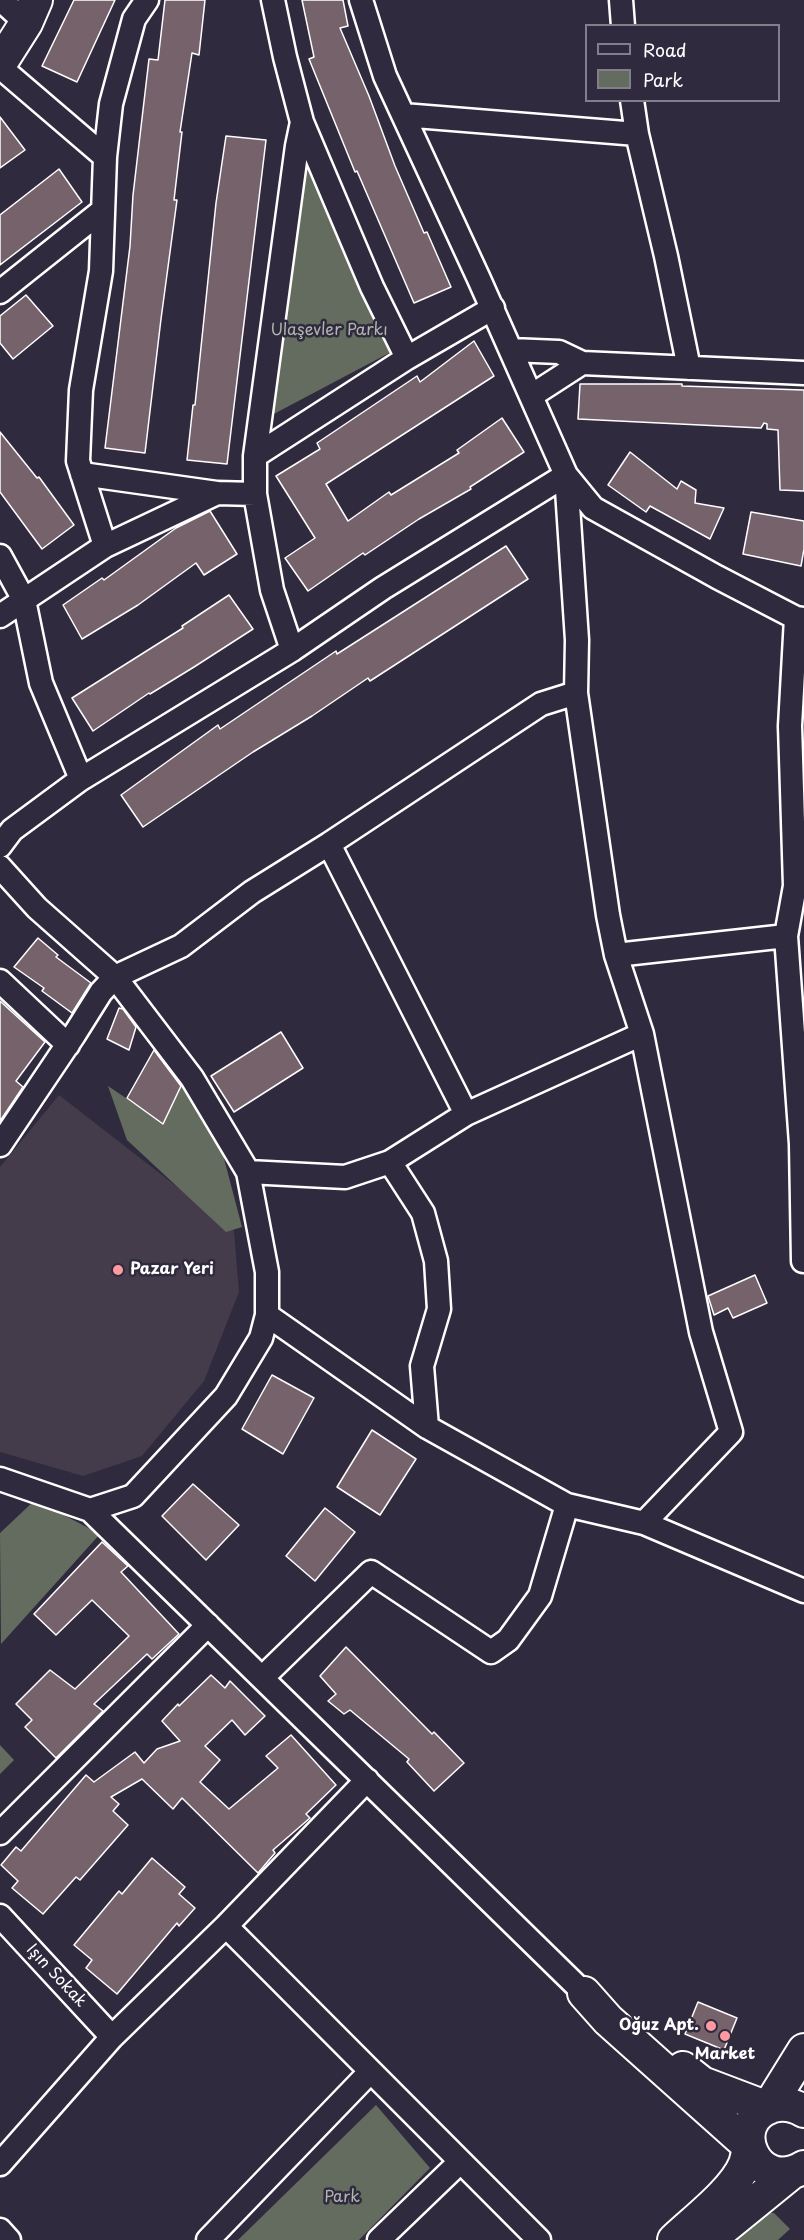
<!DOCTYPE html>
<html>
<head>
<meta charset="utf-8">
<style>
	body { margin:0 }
	#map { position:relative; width:804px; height:2240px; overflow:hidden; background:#2f2a3d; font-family:"Playpen Sans",sans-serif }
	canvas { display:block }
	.legend { position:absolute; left:585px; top:24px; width:195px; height:78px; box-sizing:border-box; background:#2f2a3d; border:2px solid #827f8b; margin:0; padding:8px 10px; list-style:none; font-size:18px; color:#fff }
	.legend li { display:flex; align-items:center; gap:12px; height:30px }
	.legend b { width:30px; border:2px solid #827f8b }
</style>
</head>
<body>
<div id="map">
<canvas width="804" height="2240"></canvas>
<ul class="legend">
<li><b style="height:8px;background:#2f2a3d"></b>Road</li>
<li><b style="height:16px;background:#646c5f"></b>Park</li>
</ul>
</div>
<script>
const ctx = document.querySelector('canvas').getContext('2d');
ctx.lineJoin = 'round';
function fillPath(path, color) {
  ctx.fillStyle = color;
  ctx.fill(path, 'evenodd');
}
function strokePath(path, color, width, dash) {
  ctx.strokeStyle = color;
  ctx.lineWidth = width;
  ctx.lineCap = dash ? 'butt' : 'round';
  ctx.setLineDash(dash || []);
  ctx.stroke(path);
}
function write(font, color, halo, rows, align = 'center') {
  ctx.font = font + ' "Playpen Sans",sans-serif';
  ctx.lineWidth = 5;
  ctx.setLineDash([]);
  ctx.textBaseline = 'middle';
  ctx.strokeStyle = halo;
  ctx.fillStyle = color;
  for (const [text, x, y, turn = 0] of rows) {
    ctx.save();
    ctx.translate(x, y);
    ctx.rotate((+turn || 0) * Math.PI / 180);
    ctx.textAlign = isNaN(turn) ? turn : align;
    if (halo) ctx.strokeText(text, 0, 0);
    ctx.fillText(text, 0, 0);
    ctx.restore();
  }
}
const built = new Path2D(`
	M59,1095L234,1231L239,1292L204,1381L142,1456L83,1476L0,1452V1167Z`);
const green = new Path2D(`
	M308,161L391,352L270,416Z
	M182,1084L222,1151L242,1227L226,1232L127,1140L108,1086L163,1123Z
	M35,1500L100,1534L1,1644L0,1533Z
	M0,1745L14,1760L0,1774Z
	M376,2105L430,2168L359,2240H238Z
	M760,2213H774L790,2229L778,2240H732Z`);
const building = new Path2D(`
	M74,0H115L77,82L42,66Z
	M165,0H205L199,55L192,53L180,132H182L174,200H177L161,319L145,453L105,448L130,246L133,195L149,59L158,60Z
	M302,0H343L348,26L340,28L369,96L395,166L424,233L427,232L451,287L414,303L357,171L355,172L309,59L314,57Z
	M0,117L25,150L0,168Z
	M226,136L266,140L227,464L187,460L193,405H195L216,203Z
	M59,169L82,202L0,265V215Z
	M26,295L53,326L13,359L0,343V316Z
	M474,341L494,376L326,484L348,521L389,492L391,495L459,453L457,450L502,418L524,452L470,487L471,489L419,519L365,555L363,553L308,591L285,558L315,538L276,476L320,449L317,443L417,376L420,382Z
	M580,384H682V386L804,390V491L780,490L778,430L767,429V424L764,423L761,428L578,419Z
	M0,432L37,478L39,477L74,525L42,549L0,492Z
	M630,452L677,489L681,481L696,490L695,503L724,508L710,539L650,506L646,512L608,485Z
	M210,511L237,554L204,575L196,563L138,605L82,639L63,605L102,578L104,580L176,528Z
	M751,512L804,521V549L801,566L743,554Z
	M506,546L528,579L370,681L368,678L312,716L253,752L143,827L121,795L218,725L220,729L336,651L337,654Z
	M229,595L253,629L194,667L150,694L149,693L93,731L72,698L183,628L182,626Z
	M38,938L58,955L56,957L91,983L72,1013L42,991L44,988L14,967Z
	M0,1001L45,1042L16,1081L23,1087L0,1121Z
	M119,1008L123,1009L136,1027L129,1050L107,1039Z
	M281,1032L303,1068L234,1112L211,1076Z
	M154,1050L181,1086L163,1124L127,1098Z
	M755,1275L767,1303L733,1318L728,1308L714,1315L708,1296Z
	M272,1375L314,1398L283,1454L242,1429Z
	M372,1430L416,1459L380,1515L337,1487Z
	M193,1484L239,1525L206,1560L162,1516Z
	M325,1508L355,1532L315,1581L286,1556Z
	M102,1542L128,1566L121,1572L179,1634L152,1659L147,1654L94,1704L103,1711L56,1758L25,1727L32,1720L16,1704L50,1670L75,1689L129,1636L92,1600L56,1635L34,1614Z
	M346,1647L432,1734L434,1732L464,1763L434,1791L407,1762L409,1759L350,1710L344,1714L328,1701L336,1694L320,1676Z
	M211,1675L225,1688L230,1681L265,1716L245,1735L232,1720L205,1746L220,1760L200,1782L229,1809L278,1768L266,1756L291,1735L336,1785L306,1814L310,1818L273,1850L275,1853L258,1873L182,1798L173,1809L142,1779L111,1797L119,1804L113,1811L128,1825L80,1880L76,1877L43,1914L12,1888L18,1881L1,1865L16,1847L21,1851L86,1775L94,1782L135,1752L144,1763L157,1749L180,1741L162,1721L178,1704L179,1706Z
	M152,1858L185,1887L179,1894L195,1908L179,1926L177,1923L117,1994L86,1968L92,1960L74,1945L119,1891L122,1894Z
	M698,2002L737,2018L724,2050L685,2034Z`);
const street = new Path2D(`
	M1,0L26,23
	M273,0L285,57L302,122L372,287L407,358
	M361,0L385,76L479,279L566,475L593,508L717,577L796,618L804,619
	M621,0L623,26
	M0,67L105,157
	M632,100L637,134L666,256L689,368
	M403,115L637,134
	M0,292L103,210
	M511,350L559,352L582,363
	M531,396L582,363L804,373
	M255,456L297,146L302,122
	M82,474L217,493
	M105,546L78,461L81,390L101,271L105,157L111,104L134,19L147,0
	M0,556L24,600L41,683L81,779L12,830L0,846
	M0,616L105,546L217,493L255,494
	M796,618L790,726L795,886L786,936L801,1144L803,1261
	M292,650L272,590L255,494V456L407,358L493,308
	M81,779L292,650L383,588L566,475L577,640L576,693L608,915L616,955L642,1034L701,1332L731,1432L644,1523L567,1505L427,1427L267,1315
	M329,844L466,1114
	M0,867L37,908L115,977L192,1078L248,1172L267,1272V1315L261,1338L226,1396L133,1496L90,1510
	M616,955L786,936
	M0,981L68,1045
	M0,1145L74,1035L101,992L115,977L181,946L252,892L329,844L541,704L576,693
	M390,1162L423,1213L436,1261L439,1309L422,1366L427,1427
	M248,1172L345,1177L390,1162L466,1114L642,1034
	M0,1479L90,1510L584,1993
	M644,1523L804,1591
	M262,1678L371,1572L491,1652L508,1640L540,1596L567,1505
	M367,1780L226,1926L539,2240
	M0,1833L208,1625
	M0,1916L112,2037
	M0,2164L112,2037L226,1926
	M0,2230L9,2240
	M208,2240L370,2072
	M379,2240L460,2162`);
const secondary = new Path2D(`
	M0,64L26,23L36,0
	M584,1993L608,2020L749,2146
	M683,2068L702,2083L768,2108
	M768,2108L804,2050
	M804,2111C794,2105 784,2103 773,2106C724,2121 756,2196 804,2167
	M674,2240C695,2220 734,2191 745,2164C747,2158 748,2152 749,2146
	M709,2240L790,2174`);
const markers = [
	[118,1270,6,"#ff9aa2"],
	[711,2026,6,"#ff9aa2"],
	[725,2036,6,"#ff9aa2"]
];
const parkNames = [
	["Ulaşevler Parkı",329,331],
	["Park",342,2198]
];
const poiNames = [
	["Pazar Yeri",130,1270],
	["Oğuz Apt.",699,2026,"right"],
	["Market",725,2055,"center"]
];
const streetNames = [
	["Işın Sokak",56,1976,47]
];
fillPath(built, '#443b4b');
fillPath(green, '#646c5f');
fillPath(building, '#76626b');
strokePath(building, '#fff', 1.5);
strokePath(street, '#fff', 27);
strokePath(secondary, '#fff', 36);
strokePath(street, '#2f2a3d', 22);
strokePath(secondary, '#2f2a3d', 32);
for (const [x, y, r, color] of markers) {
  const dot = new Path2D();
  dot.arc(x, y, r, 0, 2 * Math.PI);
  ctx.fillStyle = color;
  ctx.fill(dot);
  strokePath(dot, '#2f2a3d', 2);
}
write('16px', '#b2b6af', '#2f2a3d', parkNames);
write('bold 16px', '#fff', '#2f2a3d', poiNames, 'left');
write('16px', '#fff', '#2f2a3d', streetNames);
</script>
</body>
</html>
